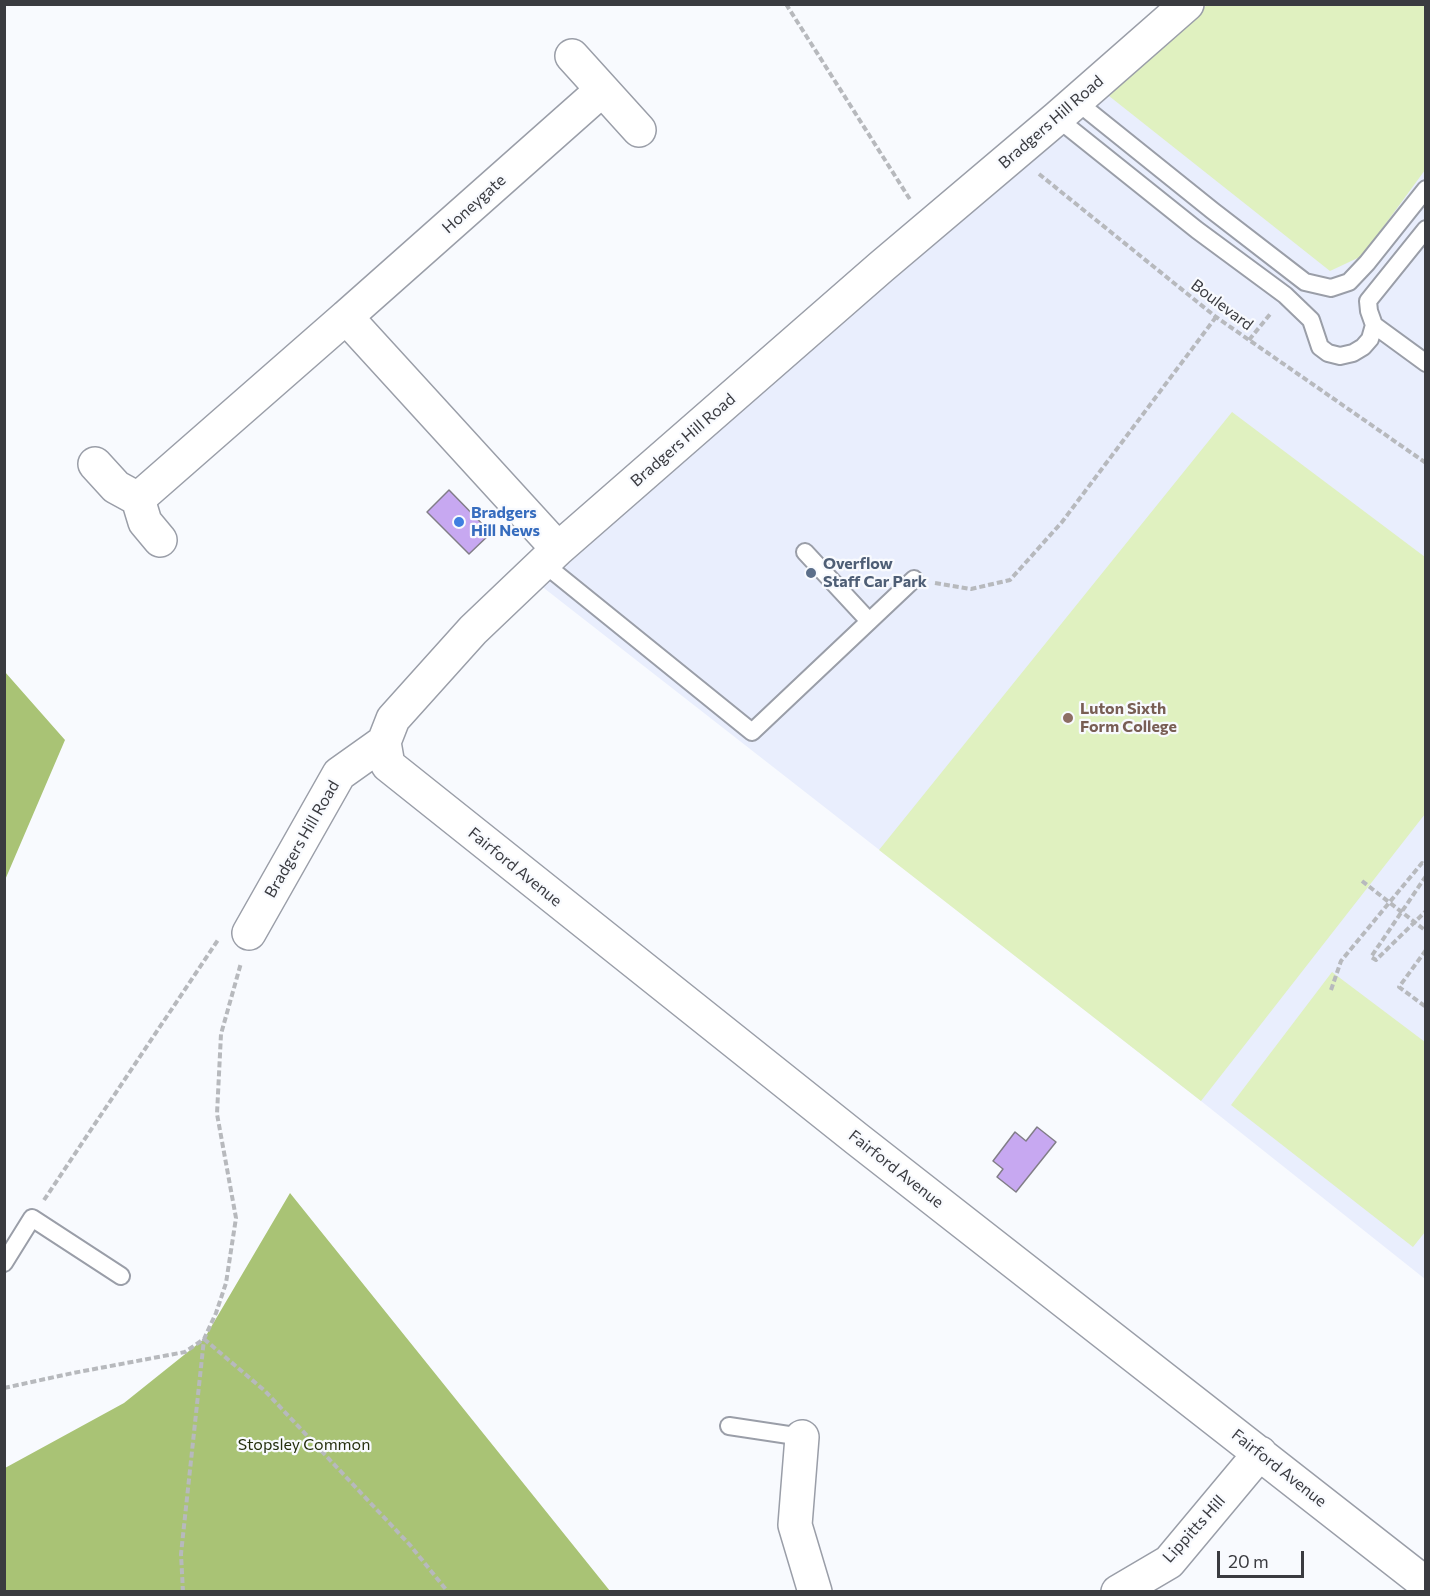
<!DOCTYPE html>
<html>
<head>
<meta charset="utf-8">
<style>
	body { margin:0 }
	#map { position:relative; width:1430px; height:1596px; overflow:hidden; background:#f8fafe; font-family:Commissioner,sans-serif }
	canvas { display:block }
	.frame { position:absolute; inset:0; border:6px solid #3a3b40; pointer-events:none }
	.scale { position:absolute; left:1217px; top:1551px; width:87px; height:27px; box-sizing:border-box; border:3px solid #3a3b40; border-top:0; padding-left:8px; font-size:18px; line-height:21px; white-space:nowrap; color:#3a3b40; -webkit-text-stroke:4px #f8fafe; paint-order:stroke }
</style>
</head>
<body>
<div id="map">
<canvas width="1430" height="1596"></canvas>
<div class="frame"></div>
<div class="scale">20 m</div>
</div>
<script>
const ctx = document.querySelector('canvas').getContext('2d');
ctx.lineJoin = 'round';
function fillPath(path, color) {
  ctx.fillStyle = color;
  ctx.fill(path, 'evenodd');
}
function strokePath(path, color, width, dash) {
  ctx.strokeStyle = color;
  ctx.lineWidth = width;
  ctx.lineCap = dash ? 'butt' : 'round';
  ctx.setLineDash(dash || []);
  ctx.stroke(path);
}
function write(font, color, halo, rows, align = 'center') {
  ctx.font = font + ' Commissioner,sans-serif';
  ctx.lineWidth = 4.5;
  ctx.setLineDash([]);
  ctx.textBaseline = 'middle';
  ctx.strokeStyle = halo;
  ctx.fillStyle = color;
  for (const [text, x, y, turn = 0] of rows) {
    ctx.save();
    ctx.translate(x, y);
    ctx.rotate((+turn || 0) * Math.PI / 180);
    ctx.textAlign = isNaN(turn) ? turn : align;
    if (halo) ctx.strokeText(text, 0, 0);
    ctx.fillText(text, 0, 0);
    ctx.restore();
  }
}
const built = new Path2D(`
	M1207,5H1425V1279L1201,1101L540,585Z`);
const green = new Path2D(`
	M1207,5H1425V170L1362,256L1330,271L1104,92Z
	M1232,412L1425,557V814L1201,1101L879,850Z
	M1332,972L1425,1042V1232L1413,1247L1231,1105Z`);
const forest = new Path2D(`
	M5,672L65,740L5,880Z
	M290,1193L610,1591H5V1468L124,1403L204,1339Z`);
const building = new Path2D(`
	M449,490L491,533L469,554L427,512Z
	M1037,1127L1056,1142L1016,1192L997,1177L1003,1169L993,1161L1015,1132L1026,1141Z`);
const path = new Path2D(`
	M786,4L911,201
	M1039,174L1216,317L1426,463
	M1249,340L1271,313
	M935,583L971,589L1010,580L1062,522L1216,317
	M1426,876L1371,957L1376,960L1426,911
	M1362,881L1426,931
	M1426,950L1399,987L1426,1007
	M1331,990L1341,961L1422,863L1426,865
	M44,1200L218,940
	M204,1339L265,1391L410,1545L448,1592
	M4,1388L73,1373L185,1352L204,1339L216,1313L226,1283L236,1218L217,1114L221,1034L241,963
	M183,1592L181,1554L204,1339`);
const service = new Path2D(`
	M1076,101L1213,211L1305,282L1331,288L1349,282L1367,263L1426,189
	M1057,118L1197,230L1285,295L1311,320L1320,347L1328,353L1340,356L1353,353L1363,347L1370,339L1374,325L1369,311L1368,301L1426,229
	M1374,325L1426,363
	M805,552L869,621
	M543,563L752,732L914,579
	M4,1263L32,1218L121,1276
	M729,1426L802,1437`);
const minor = new Path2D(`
	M572,56L639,130
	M95,464L116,487L138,499L145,522L160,540
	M138,499L346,317
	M558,549L346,317L602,90
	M384,742L388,765L857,1139L1426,1584
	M249,933L339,774L384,742L393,719L473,630L558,549L881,267L1057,118L1187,4
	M802,1437L795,1525L815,1592
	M1118,1592L1169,1562L1260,1453`);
const markers = [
	[459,522,6,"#3f7fe0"],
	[811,573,6,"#5c6f8a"],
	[1068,718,6,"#8d6e63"]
];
const streetNames = [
	["Bradgers Hill Road",1051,122,-41],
	["Honeygate",474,204,-42],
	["Boulevard",1222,305,37],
	["Bradgers Hill Road",683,440,-41],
	["Bradgers Hill Road",302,839,-60],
	["Fairford Avenue",515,867,39],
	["Fairford Avenue",896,1169,38],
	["Fairford Avenue",1279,1468,38],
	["Lippitts Hill",1194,1529,-48]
];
const shopNames = [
	["Bradgers",471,513],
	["Hill News",471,531]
];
const serviceNames = [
	["Overflow",823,564],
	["Staff Car Park",823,582]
];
const educationNames = [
	["Luton Sixth",1080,709],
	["Form College",1080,727]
];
const parkNames = [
	["Stopsley Common",304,1445]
];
fillPath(built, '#e9eefd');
fillPath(green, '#e0f1c0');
fillPath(forest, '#a9c375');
fillPath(building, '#c7a8f1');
strokePath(building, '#817d87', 1.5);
strokePath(service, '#9a9ea8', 20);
strokePath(minor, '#9a9ea8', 36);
strokePath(path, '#b7b9bd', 4, [6, 3]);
strokePath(service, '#fff', 16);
strokePath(minor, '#fff', 33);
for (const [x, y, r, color] of markers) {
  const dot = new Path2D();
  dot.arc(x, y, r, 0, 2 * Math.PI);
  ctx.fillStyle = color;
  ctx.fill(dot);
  strokePath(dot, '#f8fafe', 2);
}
write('16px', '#3a3b40', '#f8fafe', streetNames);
write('bold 16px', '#366cbe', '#f8fafe', shopNames, 'left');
write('bold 16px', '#4e5e75', '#f8fafe', serviceNames, 'left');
write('bold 16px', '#785e54', '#f8fafe', educationNames, 'left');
write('16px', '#252f0e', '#f8fafe', parkNames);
</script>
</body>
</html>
